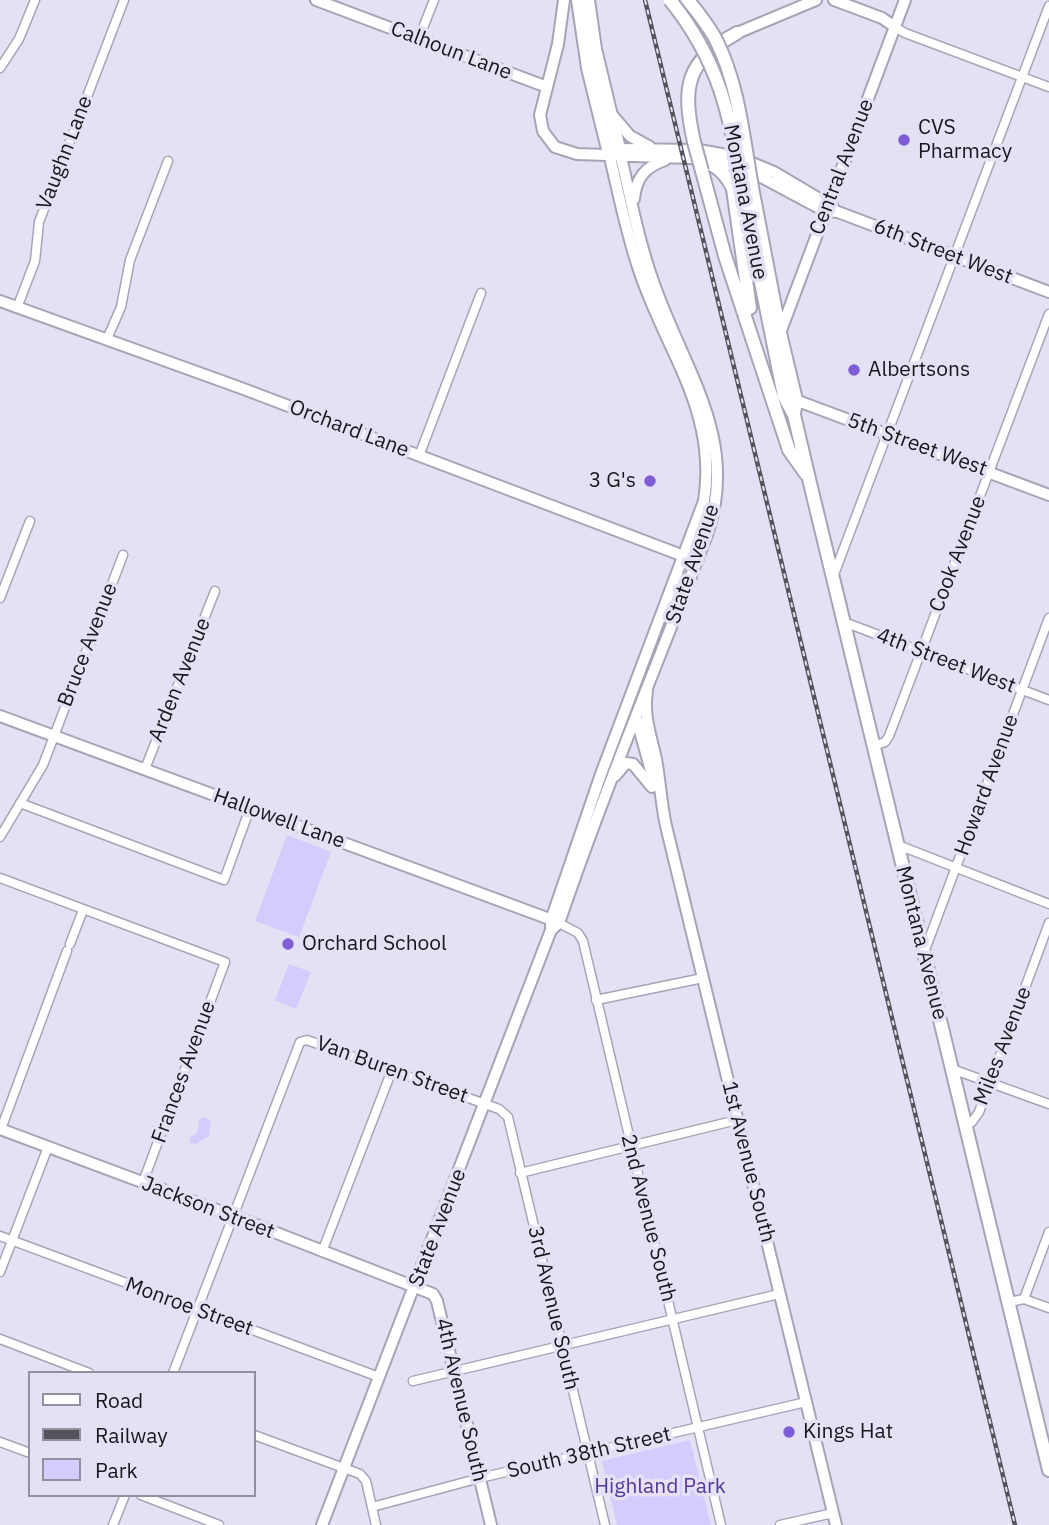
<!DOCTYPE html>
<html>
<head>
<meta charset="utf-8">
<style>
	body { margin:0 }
	#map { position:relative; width:1049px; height:1525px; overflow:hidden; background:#e4e1f4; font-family:"IBM Plex Sans",sans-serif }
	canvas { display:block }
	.legend { position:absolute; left:28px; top:1371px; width:228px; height:126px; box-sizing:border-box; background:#e4e1f4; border:2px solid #92909e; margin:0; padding:9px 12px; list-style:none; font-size:21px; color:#18171d }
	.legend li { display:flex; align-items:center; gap:14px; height:35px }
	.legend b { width:35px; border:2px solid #92909e }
</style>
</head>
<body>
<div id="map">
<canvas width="1049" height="1525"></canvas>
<ul class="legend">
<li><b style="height:9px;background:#fff"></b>Road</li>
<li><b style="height:9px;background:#55545d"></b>Railway</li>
<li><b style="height:19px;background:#d5ccfd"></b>Park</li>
</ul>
</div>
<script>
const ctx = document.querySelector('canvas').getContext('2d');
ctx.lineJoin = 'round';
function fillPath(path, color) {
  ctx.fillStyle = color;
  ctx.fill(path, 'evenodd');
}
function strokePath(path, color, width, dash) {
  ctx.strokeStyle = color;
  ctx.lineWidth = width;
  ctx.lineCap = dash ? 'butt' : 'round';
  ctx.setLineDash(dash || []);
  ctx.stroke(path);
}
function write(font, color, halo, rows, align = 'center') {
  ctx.font = font + ' "IBM Plex Sans",sans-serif';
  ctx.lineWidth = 7;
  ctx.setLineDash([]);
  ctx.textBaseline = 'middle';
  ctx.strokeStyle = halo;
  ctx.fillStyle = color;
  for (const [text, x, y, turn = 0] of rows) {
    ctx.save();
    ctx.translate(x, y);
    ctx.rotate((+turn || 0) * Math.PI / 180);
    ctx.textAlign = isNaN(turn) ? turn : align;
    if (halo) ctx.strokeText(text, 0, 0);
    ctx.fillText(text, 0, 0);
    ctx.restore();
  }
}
const green = new Path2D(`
	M287,835L331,852L299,937L255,921Z
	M289,964L311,972L296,1009L275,1000Z
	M204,1117L211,1121L209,1136L196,1144L190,1143V1137L197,1133L199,1120Z
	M690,1440L711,1525H617L602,1461Z`);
const street = new Path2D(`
	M895,27L905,33L1049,87
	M419,38L434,0
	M0,68L19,39L35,0
	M17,308L35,261L39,222L124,0
	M107,339L121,307L130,260L168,161
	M419,456L481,293
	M833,577L1049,6
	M0,598L30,521
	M844,622L1049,700
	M874,746L885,742L889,736L1049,314
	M145,769L215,591
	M20,803L224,880L250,808
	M0,837L43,765L123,555
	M898,845L1049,904
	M0,878L225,962L143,1182
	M559,923L578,933L583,941L721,1525
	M70,944L83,910
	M925,950L1049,618
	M596,1000L703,978
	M952,1069L1049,1104
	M965,1125L972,1122L979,1112L1049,923
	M1,1129L67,951
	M520,1173L737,1120
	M0,1236L379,1377
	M322,1252L392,1070
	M0,1272L48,1147
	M1024,1299L1049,1232
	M1009,1302L1024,1299L1049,1308
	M0,1339L89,1373
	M173,1373L300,1042L307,1040L499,1109L508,1117L605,1525
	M413,1381L779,1294
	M254,1435L360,1474L366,1481L376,1525
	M0,1442L30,1453
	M141,1495L219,1525
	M372,1507L480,1478L806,1402
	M113,1525L125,1495
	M780,1525L833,1513`);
const secondary = new Path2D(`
	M316,0L547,87
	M564,0L558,44L540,115L543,131L555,147L577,154L691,158L731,165L754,173L825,211L838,212L1049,292
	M834,0L882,18L895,27
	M737,33L816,0
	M613,116L630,136L650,147
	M615,149L699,150L738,157L774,172L833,207
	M634,199C636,178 645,167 665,160
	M0,301L241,388L689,558
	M780,333L905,0
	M790,398L1049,495
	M647,692C643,715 651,736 656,759C660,781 661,803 666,826L836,1525
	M0,716L555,921
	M636,717L654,782
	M615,776L626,763L633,764L652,787
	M551,930L559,923C604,791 658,663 708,532C739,438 684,370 654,284C638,240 630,194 619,149
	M0,1129L233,1216L433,1294L437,1301L491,1525
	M322,1525L551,930V920L601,774L704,501C718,412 667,353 640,273C626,233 618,190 608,149`);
const primary = new Path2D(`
	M578,0L588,68L608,149
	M588,0L595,49L619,149
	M694,142C682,88 685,61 737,33
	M702,160C716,165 727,175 733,189L750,308
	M702,171L725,256L789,450L806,474
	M755,203L780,333L796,400L794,414
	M746,208L784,396L794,415L810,483L1049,1470`);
const rail = new Path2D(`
	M645,0L1015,1525`);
const primaryBridge = new Path2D(`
	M670,0C725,68 731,126 746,208
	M688,0C698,13 709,26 716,40C741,89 744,149 755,203
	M694,142L702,171`);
const markers = [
	[904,140,7,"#805dd7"],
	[854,370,7,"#805dd7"],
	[650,481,7,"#805dd7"],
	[288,944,7,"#805dd7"],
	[789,1432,7,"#805dd7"]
];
const streetNames = [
	["Calhoun Lane",451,51,21],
	["Vaughn Lane",65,153,-69],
	["Central Avenue",842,167,-69],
	["Montana Avenue",745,202,79],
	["6th Street West",943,252,21],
	["Orchard Lane",349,429,21],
	["5th Street West",917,445,20],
	["Cook Avenue",958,554,-69],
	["State Avenue",693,564,-71],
	["Bruce Avenue",88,645,-69],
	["4th Street West",946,661,21],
	["Arden Avenue",180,680,-68],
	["Howard Avenue",987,785,-70],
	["Hallowell Lane",279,819,20],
	["Montana Avenue",921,943,76],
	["Miles Avenue",1003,1046,-69],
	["Van Buren Street",392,1070,20],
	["Frances Avenue",184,1072,-70],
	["1st Avenue South",748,1162,76],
	["Jackson Street",208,1208,21],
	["2nd Avenue South",648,1218,76],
	["State Avenue",438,1228,-69],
	["Monroe Street",189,1307,20],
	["3rd Avenue South",553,1308,77],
	["4th Avenue South",461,1400,77],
	["South 38th Street",589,1453,-13]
];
const poiNames = [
	["CVS",918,128],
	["Pharmacy",918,152],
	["Albertsons",868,370],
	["3 G's",636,481,"right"],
	["Orchard School",302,944],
	["Kings Hat",803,1432]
];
const parkNames = [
	["Highland Park",660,1487]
];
fillPath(green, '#d5ccfd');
strokePath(street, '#a7a4b6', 11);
strokePath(secondary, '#a7a4b6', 14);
strokePath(primary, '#a7a4b6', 16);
strokePath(street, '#fff', 8);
strokePath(secondary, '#fff', 10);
strokePath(primary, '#fff', 12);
strokePath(rail, '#55545d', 4.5);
strokePath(rail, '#e4e1f4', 2, [5]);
strokePath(primaryBridge, '#a7a4b6', 16, []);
strokePath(primaryBridge, '#fff', 12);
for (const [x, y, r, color] of markers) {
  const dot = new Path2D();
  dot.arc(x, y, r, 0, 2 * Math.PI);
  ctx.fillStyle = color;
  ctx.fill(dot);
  strokePath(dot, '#e4e1f4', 2.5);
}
write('21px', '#18171d', '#e4e1f4', streetNames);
write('21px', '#18171d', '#e4e1f4', poiNames, 'left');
write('21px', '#553994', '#e4e1f4', parkNames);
</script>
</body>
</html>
